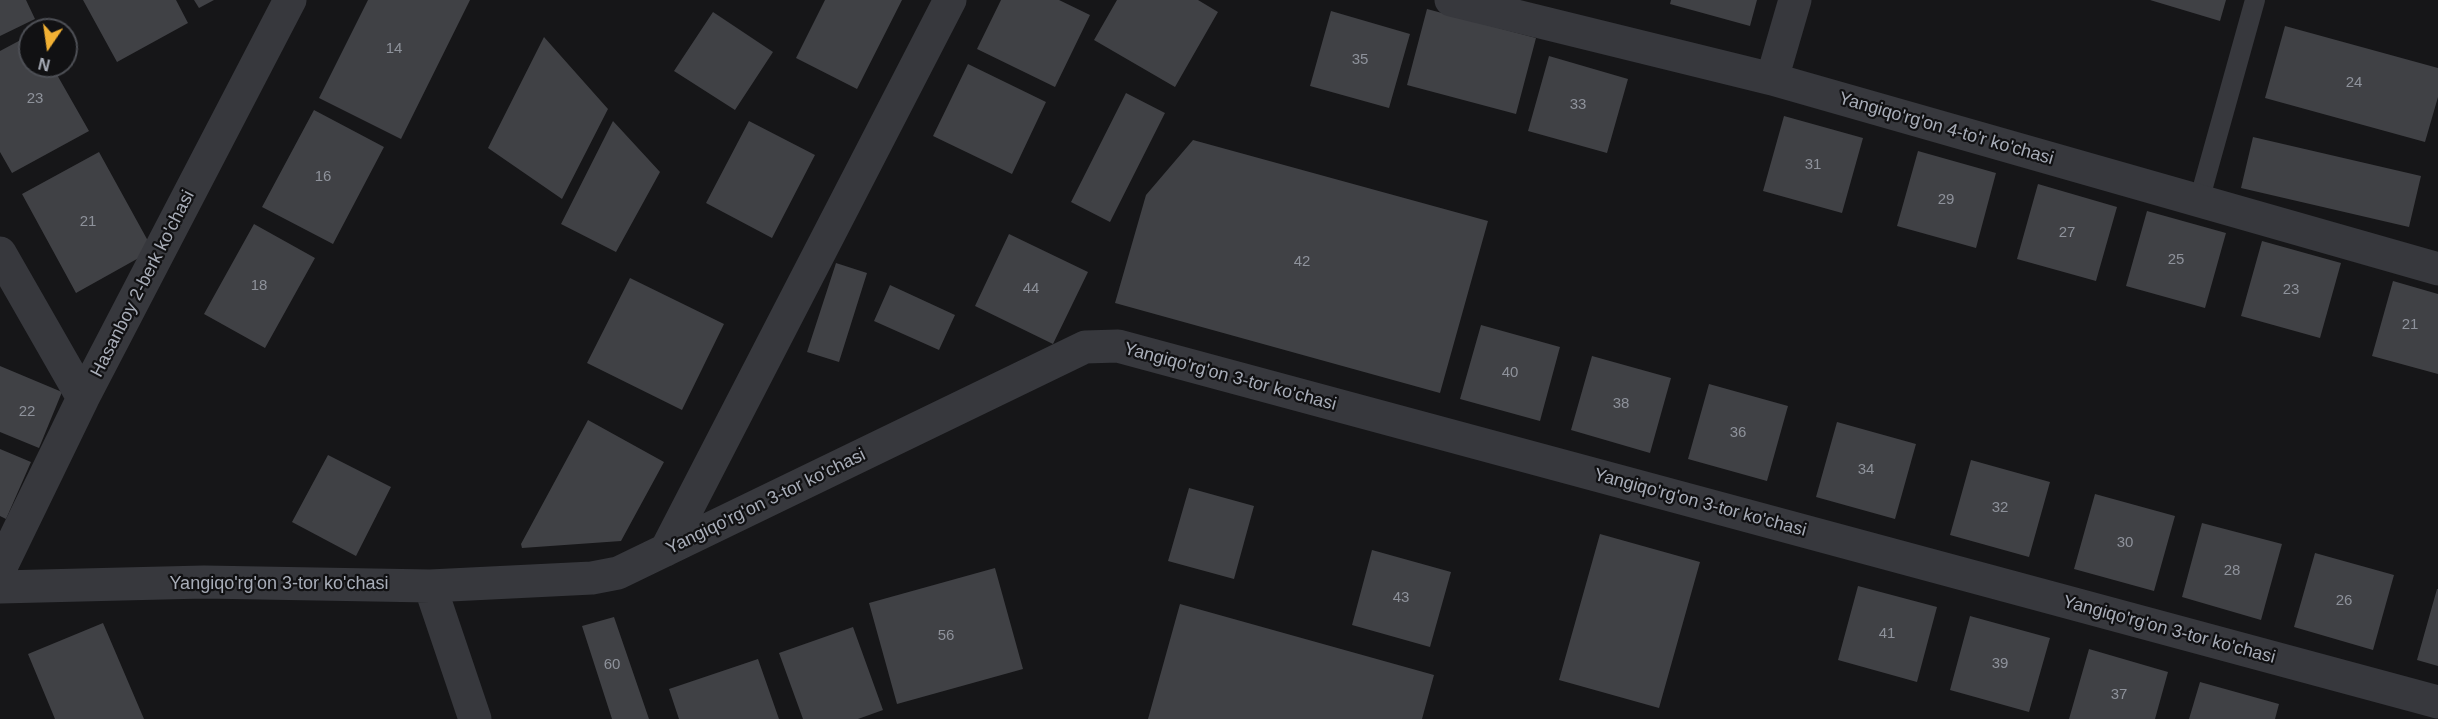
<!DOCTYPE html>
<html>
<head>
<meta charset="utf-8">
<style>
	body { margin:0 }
	#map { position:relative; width:2438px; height:719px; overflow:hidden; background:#161618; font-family:Helvetica,sans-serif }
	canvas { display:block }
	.north { position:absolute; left:18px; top:18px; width:60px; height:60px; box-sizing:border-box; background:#111113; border:2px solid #4d4f55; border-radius:50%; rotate:193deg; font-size:16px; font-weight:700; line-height:24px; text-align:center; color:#a8adb8 }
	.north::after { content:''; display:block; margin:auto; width:21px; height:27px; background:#f2b134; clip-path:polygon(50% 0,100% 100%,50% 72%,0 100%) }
</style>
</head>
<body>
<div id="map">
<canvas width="2438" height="719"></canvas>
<div class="north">N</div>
</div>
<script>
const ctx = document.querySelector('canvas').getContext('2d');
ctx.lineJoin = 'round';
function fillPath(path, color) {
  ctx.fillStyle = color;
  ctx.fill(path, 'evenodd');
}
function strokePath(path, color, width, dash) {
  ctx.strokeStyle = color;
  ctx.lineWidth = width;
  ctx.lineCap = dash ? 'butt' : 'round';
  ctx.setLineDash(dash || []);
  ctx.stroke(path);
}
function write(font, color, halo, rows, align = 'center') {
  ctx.font = font + ' Helvetica,sans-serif';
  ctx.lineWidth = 4.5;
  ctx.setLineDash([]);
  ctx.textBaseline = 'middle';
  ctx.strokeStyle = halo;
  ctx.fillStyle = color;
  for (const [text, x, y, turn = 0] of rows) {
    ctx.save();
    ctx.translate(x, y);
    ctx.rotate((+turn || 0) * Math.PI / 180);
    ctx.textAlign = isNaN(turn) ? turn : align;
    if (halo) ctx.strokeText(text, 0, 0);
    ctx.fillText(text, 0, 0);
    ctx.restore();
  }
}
const building = new Path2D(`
	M0,0H26L35,19L0,36Z
	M83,0H176L188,23L117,62Z
	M194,0H214L199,8Z
	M368,0H470L401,139L319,98Z
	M825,0H902L857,89L796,58Z
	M1001,0H1059L1090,15L1055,87L977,49Z
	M1117,0H1198L1218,12L1175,87L1094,40Z
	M1671,0H1757L1750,26L1670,4Z
	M2150,0H2226L2220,21Z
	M1427,9L1536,38L1516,114L1407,85Z
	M1331,11L1410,34L1389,108L1310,86Z
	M713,12L773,52L735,110L674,71Z
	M2285,26L2438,68V97L2425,142L2265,98Z
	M30,35V66H52L89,131L12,173L0,152V51Z
	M544,37L608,109L562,199L488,148Z
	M1549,56L1628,79L1607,153L1528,131Z
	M968,64L1046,102L1012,174L933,136Z
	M1126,93L1165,113L1110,222L1071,202Z
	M314,110L384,147L333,244L262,207Z
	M1784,116L1863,138L1842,213L1763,191Z
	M613,121L660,172L616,252L561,224Z
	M749,121L815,155L772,238L706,203Z
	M2253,137L2421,176L2409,227L2241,188Z
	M1193,140L1488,221L1440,393L1115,303L1146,195Z
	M1918,151L1996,173L1976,248L1897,226Z
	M99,152L153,250L76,293L22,194Z
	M2038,184L2117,207L2096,281L2017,259Z
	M2147,211L2226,233L2205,308L2126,286Z
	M254,224L315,258L265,348L204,314Z
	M1009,234L1088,272L1053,344L975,306Z
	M2262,241L2341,263L2320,338L2241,316Z
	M836,263L867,273L839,362L807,352Z
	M630,278L724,324L682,410L587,363Z
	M2393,281L2438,294V374L2372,356Z
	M890,285L955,315L939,350L874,321Z
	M1481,325L1560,347L1540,421L1460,399Z
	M1592,356L1671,378L1650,453L1571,430Z
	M0,366L62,392L39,448L0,432Z
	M1709,384L1788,406L1767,481L1688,459Z
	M588,420L664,462L621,541L522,548L521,544Z
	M1837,422L1916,444L1895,519L1816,497Z
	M0,449L31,462L6,519L0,516Z
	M328,455L391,487L356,556L292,522Z
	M1971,460L2050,482L2029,557L1950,535Z
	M1189,488L1254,506L1234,579L1168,561Z
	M2095,494L2175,516L2154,591L2074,569Z
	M2202,523L2282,544L2261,620L2182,597Z
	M1600,534L1700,562L1659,708L1559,680Z
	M1372,550L1451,572L1430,647L1352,625Z
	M2315,553L2394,575L2373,650L2294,627Z
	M995,568L1023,669L897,704L869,603Z
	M1858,586L1937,607L1917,682L1838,660Z
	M2437,589H2438V666L2417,660Z
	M1180,604L1434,675L1422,719H1148Z
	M1970,616L2050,638L2029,712L1950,690Z
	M614,617L649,719H612L582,626Z
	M103,623L144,719H55L28,654Z
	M853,627L883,710L858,719H803L779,653Z
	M2089,649L2168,672L2155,719H2069Z
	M758,659L779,719H679L669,689Z
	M2200,682L2279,704L2275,719H2189Z`);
const service = new Path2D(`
	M2199,201L2255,0`);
const minor = new Path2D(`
	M1451,0L1772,79L2438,269
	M1772,79L1795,0
	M0,253L83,398
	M666,550L950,0
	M0,569L83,398L290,0
	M430,586L475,719
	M0,587L204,582L430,586L592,578L618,573L1085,347L1118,346L2438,702`);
const numberNames = [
	["14",394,49],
	["35",1360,60],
	["24",2354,83],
	["23",35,99],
	["33",1578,105],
	["31",1813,165],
	["16",323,177],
	["29",1946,200],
	["21",88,222],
	["27",2067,233],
	["25",2176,260],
	["42",1302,262],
	["18",259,286],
	["44",1031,289],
	["23",2291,290],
	["21",2410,325],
	["40",1510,373],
	["38",1621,404],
	["22",27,412],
	["36",1738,433],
	["34",1866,470],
	["32",2000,508],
	["30",2125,543],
	["28",2232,571],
	["43",1401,598],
	["26",2344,601],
	["41",1887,634],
	["56",946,636],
	["39",2000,664],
	["60",612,665],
	["37",2119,695]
];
const streetNames = [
	["Yangiqo'rg'on 4-to'r ko'chasi",1946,129,16],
	["Hasanboy 2-berk ko'chasi",143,284,-63],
	["Yangiqo'rg'on 3-tor ko'chasi",1230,377,15],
	["Yangiqo'rg'on 3-tor ko'chasi",766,502,-26],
	["Yangiqo'rg'on 3-tor ko'chasi",1700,503,15],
	["Yangiqo'rg'on 3-tor ko'chasi",279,584],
	["Yangiqo'rg'on 3-tor ko'chasi",2169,630,15]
];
fillPath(building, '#404145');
strokePath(service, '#37383d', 20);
strokePath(minor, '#37383d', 33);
write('15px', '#8e929b', null, numberNames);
write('18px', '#a8adb8', '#111113', streetNames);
</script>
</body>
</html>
